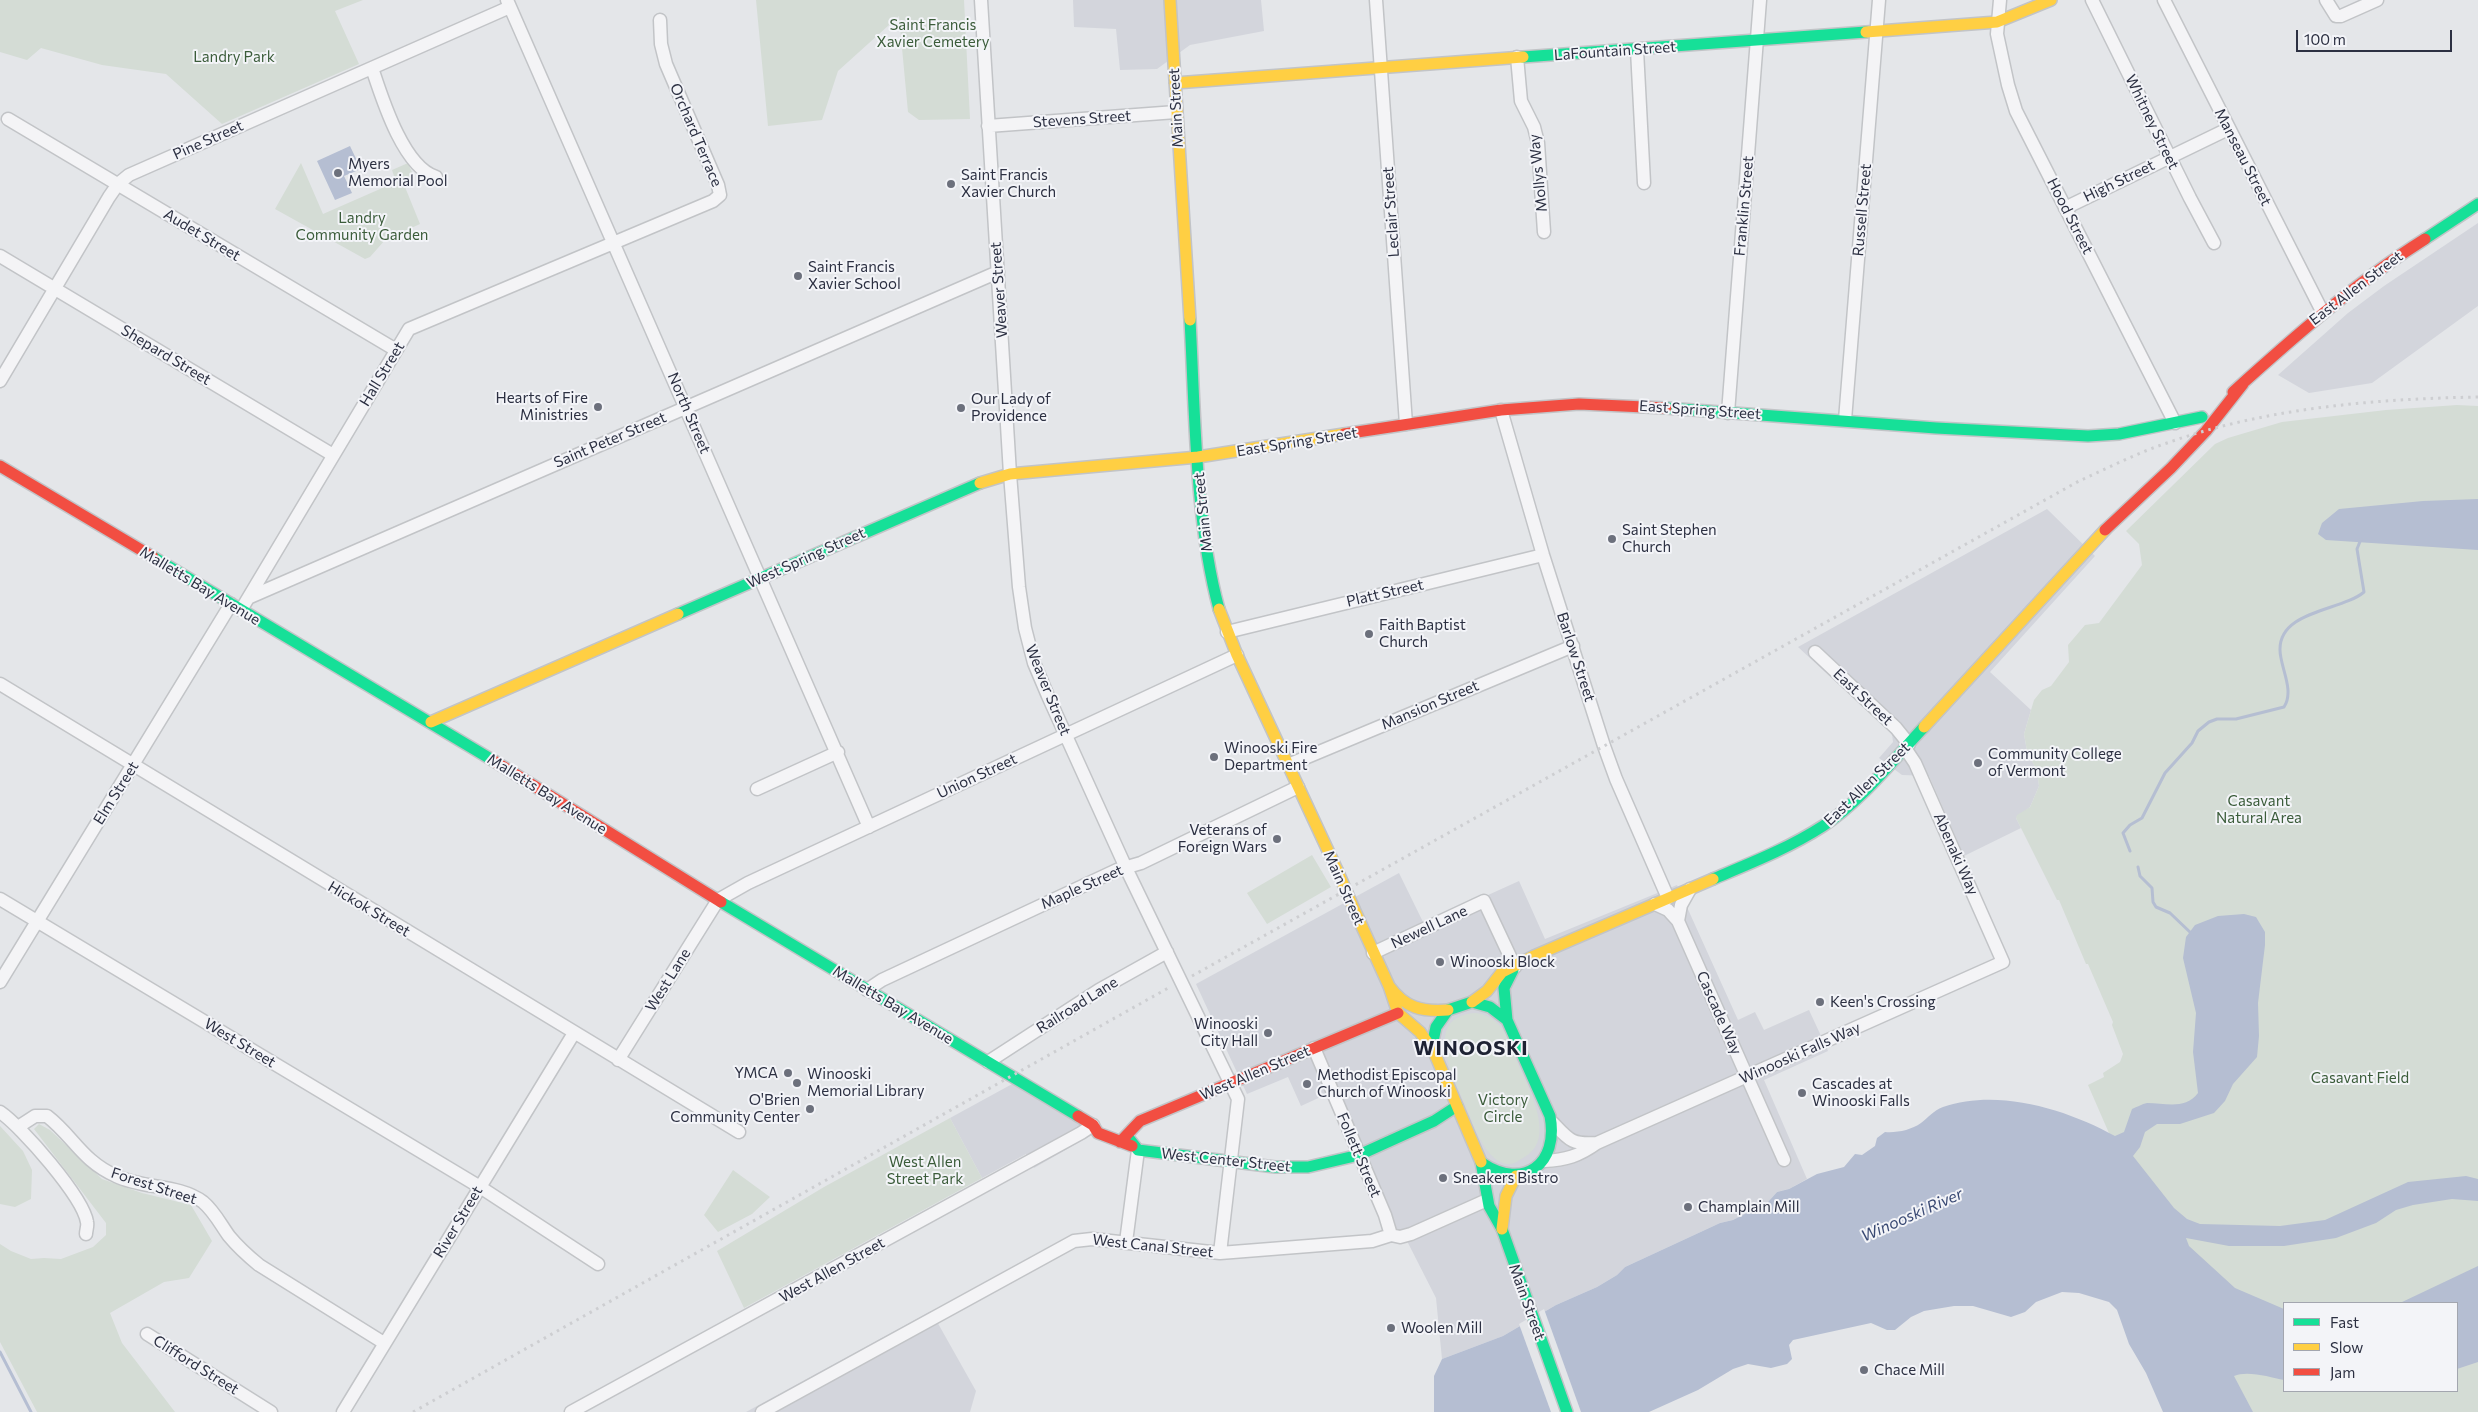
<!DOCTYPE html>
<html>
<head>
<meta charset="utf-8">
<style>
	body { margin:0 }
	#map { position:relative; width:2478px; height:1412px; overflow:hidden; background:#e4e6e9; font-family:Commissioner,sans-serif }
	canvas { display:block }
	.legend { position:absolute; left:2283px; top:1302px; width:175px; height:90px; box-sizing:border-box; background:#f3f4f8; border:1px solid #a3a6af; margin:0; padding:6px 9px; list-style:none; font-size:15px; color:#2c3042 }
	.legend li { display:flex; align-items:center; gap:10px; height:25px }
	.legend b { width:25px; border:1px solid #a3a6af }
	.scale { position:absolute; left:2296px; top:30px; width:156px; height:22px; box-sizing:border-box; border:2px solid #2c3042; border-top:0; padding-left:6px; font-size:15px; line-height:18px; white-space:nowrap; color:#2c3042; -webkit-text-stroke:4px #f3f4f8; paint-order:stroke }
</style>
</head>
<body>
<div id="map">
<canvas width="2478" height="1412"></canvas>
<ul class="legend">
<li><b style="height:6px;background:#16e098"></b>Fast</li>
<li><b style="height:6px;background:#ffcf43"></b>Slow</li>
<li><b style="height:6px;background:#f24e42"></b>Jam</li>
</ul>
<div class="scale">100 m</div>
</div>
<script>
const ctx = document.querySelector('canvas').getContext('2d');
ctx.lineJoin = 'round';
function fillPath(path, color) {
  ctx.fillStyle = color;
  ctx.fill(path, 'evenodd');
}
function strokePath(path, color, width, dash) {
  ctx.strokeStyle = color;
  ctx.lineWidth = width;
  ctx.lineCap = dash ? 'butt' : 'round';
  ctx.setLineDash(dash || []);
  ctx.stroke(path);
}
function write(font, color, halo, rows, align = 'center') {
  ctx.font = font + ' Commissioner,sans-serif';
  ctx.lineWidth = 4;
  ctx.setLineDash([]);
  ctx.textBaseline = 'middle';
  ctx.strokeStyle = halo;
  ctx.fillStyle = color;
  for (const [text, x, y, turn = 0] of rows) {
    ctx.save();
    ctx.translate(x, y);
    ctx.rotate((+turn || 0) * Math.PI / 180);
    ctx.textAlign = isNaN(turn) ? turn : align;
    if (halo) ctx.strokeText(text, 0, 0);
    ctx.fillText(text, 0, 0);
    ctx.restore();
  }
}
const built = new Path2D(`
	M1073,0H1261L1264,31L1190,45L1157,69L1120,70L1116,29L1074,27Z
	M2478,223V306L2372,383L2309,393L2278,375L2348,313L2384,286Z
	M2047,509L2095,556L1990,672L2031,710L2024,734L2027,751L2037,771L2039,786L2030,807L2016,818L2021,828L1964,856L1929,776L1902,775L1879,758L1893,742L1892,734L1798,647Z
	M1399,873L1424,924L1519,881L1545,939L1677,885L1738,1020L1755,1012L1764,1030L1809,1010L1828,1051L1764,1080L1807,1179L1789,1189L1777,1192L1768,1202L1733,1220L1720,1223L1625,1267L1617,1275L1597,1287L1556,1305L1503,1336L1442,1359L1436,1298L1407,1241L1386,1229L1327,1094L1301,1106L1288,1077L1247,1094L1196,984Z
	M1025,1077L1092,1135L1034,1168L1026,1154L982,1178L950,1118Z
	M931,1311L976,1391L970,1412H746Z`);
const green = new Path2D(`
	M0,0H363L335,11L359,64L222,124L166,74L102,65L41,48L27,60L0,52Z
	M756,0H964L970,119L919,120L908,112L899,16L838,71L822,120L768,126Z
	M301,163L323,214L396,182L392,170L408,163L414,177L403,182L420,224L385,240L370,257L365,259L275,209Z
	M2457,405L2478,406V1412H2233L2221,1390L2088,1085L2104,1077L2103,1073L2120,1062L2123,1054L2112,1025L2113,1022L2088,964H2086L2059,900H2057L2016,818L2017,815L2030,807L2039,786L2037,771L2027,751L2024,734L2034,700L2042,690L2051,686L2069,662L2068,645L2085,625L2099,623L2142,565L2139,544L2126,531L2215,444L2228,438L2282,422L2386,410ZM2284,1303H2457V1391H2284Z
	M1312,855L1331,887L1267,924L1247,893Z
	M1475,1013C1485,1014 1492,1018 1499,1025C1507,1033 1512,1051 1517,1062C1527,1086 1557,1137 1526,1156C1521,1159 1515,1164 1509,1164C1499,1165 1487,1152 1483,1144C1475,1131 1470,1116 1464,1102C1453,1075 1422,1017 1475,1013Z
	M950,1118L982,1178L744,1308L717,1251L824,1187Z
	M39,1124L50,1130L102,1179L142,1193L191,1205L212,1241L189,1278L164,1282L110,1313L122,1343L175,1412H37L0,1342V1244L11,1251L31,1259L44,1258L61,1259L93,1247L106,1235V1223L34,1129Z
	M0,1126L23,1151L32,1170L31,1199L15,1207L0,1204Z
	M733,1170L770,1197L752,1214L718,1232L704,1215Z`);
const water = new Path2D(`
	M350,146L361,169L344,176L352,193L335,200L317,161Z
	M2478,499V550L2326,540L2318,534L2322,523L2339,509L2423,501Z
	M2244,914L2256,917L2265,932V945L2258,1003L2259,1036L2257,1057L2233,1084L2225,1101L2214,1113L2180,1124H2157L2145,1132L2140,1147L2133,1156L2174,1208L2187,1219L2200,1224L2280,1226L2325,1220L2408,1182L2466,1176L2478,1179V1201L2452,1199L2413,1205L2396,1210L2376,1223L2336,1238L2284,1246H2229L2186,1238L2189,1246L2235,1288L2284,1309V1380C2270,1377 2247,1370 2234,1376L2253,1412H2163L2146,1373L2129,1344L2117,1310L2109,1302L2079,1293L2062,1292L2036,1302L2025,1312L2011,1317L1973,1306H1954L1924,1311L1911,1317L1895,1330H1887L1871,1323L1793,1340L1789,1345L1792,1359L1787,1364L1771,1368L1748,1364L1733,1369L1698,1390L1649,1412H1434V1376L1442,1359L1503,1336L1556,1305L1597,1287L1617,1275L1625,1267L1720,1223L1733,1220L1768,1202L1777,1192L1789,1189L1817,1174L1844,1167L1855,1154L1862,1155L1875,1146L1877,1138L1885,1132C1897,1133 1911,1130 1921,1123C1929,1117 1933,1111 1943,1107C1998,1088 2066,1109 2115,1136L2124,1132L2132,1109C2137,1107 2142,1104 2147,1103C2166,1103 2185,1110 2198,1093L2193,1052L2196,1013L2183,958L2186,937L2195,925L2218,916Z
	M2478,1266V1362L2457,1369V1303H2400Z`);
const pier = new Path2D(`
	M1544,1309L1581,1412H1551L1519,1324Z`);
const stream = new Path2D(`
	M2130,851L2123,833L2130,825L2142,818L2165,773L2192,743L2198,731L2209,722L2217,719H2236L2284,707C2295,690 2280,667 2280,650C2279,610 2342,611 2364,592L2357,549L2361,539
	M2138,867L2140,876L2152,888L2153,902L2156,907L2170,913L2192,934
	M0,1352L31,1412`);
const street = new Path2D(`
	M507,0L869,827
	M981,0L1010,474L1019,587L1025,628L1034,663L1048,696L1126,868L1238,1099L1220,1253
	M1376,0L1406,424
	M2000,0L1997,34L2008,85L2016,111L2175,423
	M2092,0L2190,198L2214,243
	M2164,0L2323,313
	M2326,0L2336,16H2341L2377,0
	M1637,50L1644,183
	M1517,57L1521,101L1534,127L1538,143L1544,232
	M372,68C382,98 403,167 436,177
	M8,119L396,350
	M988,126L1176,112
	M2065,208L2228,129
	M0,256L333,455
	M0,381L109,197L118,184L129,175L510,7
	M1501,410L1543,555L1604,746L1616,779L1668,898
	M1728,413L1760,0
	M1845,420L1879,0
	M250,597L998,272
	M241,610L409,329L713,201L720,195L718,185L666,64L661,44L660,20
	M1227,632L1543,555
	M1815,652L1896,728L1909,744
	M0,684L739,1132
	M1288,765L1573,646
	M757,789L838,752
	M0,899L480,1187L598,1264
	M1655,904L1668,910L1678,921L1784,1160
	M1678,921L1681,905L1690,889
	M1373,953L1484,901L1515,967
	M0,982L231,604
	M867,990L882,980L1117,870L1141,863L1298,787
	M1314,1048L1385,1215L1391,1235
	M618,1060L718,900L748,883L1237,655
	M988,1062L1099,990L1167,952
	M0,1112C22,1127 83,1197 87,1222C88,1226 86,1230 86,1234
	M1553,1123C1569,1140 1572,1145 1597,1143
	M18,1127L35,1116H47C73,1136 82,1161 116,1176C143,1189 179,1184 203,1202C214,1211 221,1225 229,1236C238,1247 248,1256 259,1265L384,1343
	M1544,1161C1566,1160 1579,1156 1597,1143L2003,962L1915,763L1905,748
	M1126,1242L1138,1150
	M147,1334L271,1412
	M343,1412L574,1033
	M571,1412L1081,1133L1093,1125
	M762,1412L1074,1241L1092,1239L1220,1253L1372,1241L1391,1235L1400,1237L1411,1234L1487,1200`);
const fast = new Path2D(`
	M1523,57L1866,32
	M2425,239L2478,204
	M1190,320C1195,413 1195,521 1219,609
	M1666,408L1936,428L2088,436L2119,434L2202,417
	M153,557L494,761
	M678,614L980,483
	M1713,879C1751,863 1789,848 1823,826C1860,802 1894,759 1924,727
	M721,902L1078,1116
	M1507,1020L1504,988L1513,970
	M1434,1052L1433,1041L1436,1027L1448,1010L1472,1002L1490,1007L1507,1020L1550,1116C1559,1164 1524,1191 1482,1163
	M1127,1136L1138,1150L1275,1167H1308L1359,1155L1434,1121L1457,1106
	M1481,1162L1489,1206L1502,1229L1567,1412`);
const slow = new Path2D(`
	M1170,0L1190,320
	M1866,32L1997,22L2051,0
	M1175,83L1523,57
	M980,483L1010,474L1198,457L1344,434
	M1219,609L1237,655L1337,870
	M431,722L678,614
	M1924,727L2105,530
	M1354,909L1389,986C1405,1008 1422,1012 1448,1010
	M1389,986L1398,1013L1420,1032L1434,1052L1481,1162
	M1472,1002L1487,991L1502,972L1534,956L1713,879
	M1502,1229L1506,1196L1516,1176`);
const jam = new Path2D(`
	M2233,392C2294,337 2355,283 2425,239
	M1344,434L1501,410L1579,404L1666,408
	M0,466L153,557
	M2105,530L2171,468L2206,431L2243,384
	M494,761L721,902
	M1078,1116L1093,1125L1098,1133L1132,1146
	M1120,1142L1140,1121L1398,1013`);
const rail = new Path2D(`
	M1192,976L2079,481C2108,468 2137,453 2167,443C2265,408 2374,399 2478,397
	M413,1412L1170,987`);
const slowBridge = new Path2D(`
	M1337,870L1354,909`);
const markers = [
	[338,173,5,"#6c707c"],
	[951,184,5,"#6c707c"],
	[798,276,5,"#6c707c"],
	[598,407,5,"#6c707c"],
	[961,408,5,"#6c707c"],
	[1612,539,5,"#6c707c"],
	[1369,634,5,"#6c707c"],
	[1214,757,5,"#6c707c"],
	[1978,763,5,"#6c707c"],
	[1277,839,5,"#6c707c"],
	[1440,962,5,"#6c707c"],
	[1820,1002,5,"#6c707c"],
	[1268,1033,5,"#6c707c"],
	[788,1073,5,"#6c707c"],
	[797,1083,5,"#6c707c"],
	[1307,1084,5,"#6c707c"],
	[1802,1093,5,"#6c707c"],
	[810,1109,5,"#6c707c"],
	[1443,1178,5,"#6c707c"],
	[1688,1207,5,"#6c707c"],
	[1391,1328,5,"#6c707c"],
	[1864,1370,5,"#6c707c"]
];
const parkNames = [
	["Saint Francis",933,25],
	["Xavier Cemetery",933,42],
	["Landry Park",234,57],
	["Landry",362,218],
	["Community Garden",362,235],
	["Casavant",2259,801],
	["Natural Area",2259,818],
	["Casavant Field",2360,1078],
	["Victory",1503,1100],
	["Circle",1503,1117],
	["West Allen",925,1162],
	["Street Park",925,1179]
];
const streetNames = [
	["LaFountain Street",1615,51,-4],
	["Main Street",1176,108,-93],
	["Stevens Street",1082,119,-4],
	["Whitney Street",2152,122,64],
	["Orchard Terrace",696,135,67],
	["Pine Street",208,140,-24],
	["Manseau Street",2243,157,63],
	["Mollys Way",1538,173,-96],
	["High Street",2119,181,-26],
	["Franklin Street",1744,206,-85],
	["Russell Street",1862,210,-85],
	["Leclair Street",1391,212,-94],
	["Hood Street",2070,216,63],
	["Audet Street",202,235,31],
	["East Allen Street",2356,288,-37],
	["Weaver Street",999,290,-94],
	["Shepard Street",166,355,31],
	["Hall Street",382,374,-59],
	["East Spring Street",1700,410,4],
	["North Street",689,413,67],
	["Saint Peter Street",610,440,-23],
	["East Spring Street",1297,442,-9],
	["Main Street",1203,512,-96],
	["West Spring Street",806,558,-24],
	["Malletts Bay Avenue",200,586,31],
	["Platt Street",1385,593,-13],
	["Barlow Street",1576,657,72],
	["Weaver Street",1048,690,68],
	["East Street",1863,697,43],
	["Mansion Street",1430,705,-23],
	["Union Street",977,776,-25],
	["East Allen Street",1867,784,-44],
	["Elm Street",116,793,-58],
	["Malletts Bay Avenue",547,794,32],
	["Abenaki Way",1956,854,66],
	["Maple Street",1082,887,-24],
	["Main Street",1344,888,66],
	["Hickok Street",369,909,31],
	["Newell Lane",1429,927,-25],
	["West Lane",668,980,-58],
	["Malletts Bay Avenue",893,1005,31],
	["Railroad Lane",1077,1005,-32],
	["Cascade Way",1719,1013,66],
	["West Street",240,1043,31],
	["Winooski Falls Way",1800,1053,-24],
	["West Allen Street",1255,1073,-23],
	["Follett Street",1359,1155,67],
	["West Center Street",1226,1160,6],
	["Forest Street",154,1186,18],
	["River Street",458,1222,-59],
	["West Canal Street",1153,1246,6],
	["West Allen Street",832,1270,-29],
	["Main Street",1527,1302,70],
	["Clifford Street",196,1365,32]
];
const poiNames = [
	["Myers",348,164],
	["Memorial Pool",348,181],
	["Saint Francis",961,175],
	["Xavier Church",961,192],
	["Saint Francis",808,267],
	["Xavier School",808,284],
	["Hearts of Fire",588,398,"right"],
	["Ministries",588,415,"right"],
	["Our Lady of",971,399],
	["Providence",971,416],
	["Saint Stephen",1622,530],
	["Church",1622,547],
	["Faith Baptist",1379,625],
	["Church",1379,642],
	["Winooski Fire",1224,748],
	["Department",1224,765],
	["Community College",1988,754],
	["of Vermont",1988,771],
	["Veterans of",1267,830,"right"],
	["Foreign Wars",1267,847,"right"],
	["Winooski Block",1450,962],
	["Keen's Crossing",1830,1002],
	["Winooski",1258,1024,"right"],
	["City Hall",1258,1041,"right"],
	["YMCA",778,1073,"right"],
	["Winooski",807,1074],
	["Memorial Library",807,1091],
	["Methodist Episcopal",1317,1075],
	["Church of Winooski",1317,1092],
	["Cascades at",1812,1084],
	["Winooski Falls",1812,1101],
	["O'Brien",800,1100,"right"],
	["Community Center",800,1117,"right"],
	["Sneakers Bistro",1453,1178],
	["Champlain Mill",1698,1207],
	["Woolen Mill",1401,1328],
	["Chace Mill",1874,1370]
];
const waterNames = [
	["Winooski River",1912,1215,-24]
];
const districtNames = [
	["WINOOSKI",1471,1048]
];
fillPath(built, '#d3d5dc');
fillPath(green, '#d4dcd5');
fillPath(water, '#b5bed2');
fillPath(pier, '#e4e6e9');
strokePath(stream, '#b5bed2', 3);
strokePath(street, '#c2c4c7', 15);
strokePath(fast, '#c2c4c7', 14);
strokePath(slow, '#c2c4c7', 14);
strokePath(jam, '#c2c4c7', 14);
strokePath(street, '#f4f4f6', 12);
strokePath(fast, '#16e098', 11);
strokePath(slow, '#ffcf43', 11);
strokePath(jam, '#f24e42', 11);
strokePath(rail, '#cdced1', 3, [2.5, 5]);
strokePath(slowBridge, '#c1c3c6', 14, []);
strokePath(slowBridge, '#ffcf43', 11);
for (const [x, y, r, color] of markers) {
  const dot = new Path2D();
  dot.arc(x, y, r, 0, 2 * Math.PI);
  ctx.fillStyle = color;
  ctx.fill(dot);
  strokePath(dot, '#f3f4f8', 2);
}
write('15px', '#3b5c3a', '#f3f4f8', parkNames);
write('15px', '#2c3042', '#f3f4f8', streetNames);
write('15px', '#2c3042', '#f3f4f8', poiNames, 'left');
write('italic 16px', '#394973', '#f3f4f8', waterNames);
ctx.letterSpacing = '1px';
write('bold 20px', '#1e2233', '#f3f4f8', districtNames);
ctx.letterSpacing = '0px';
</script>
</body>
</html>
